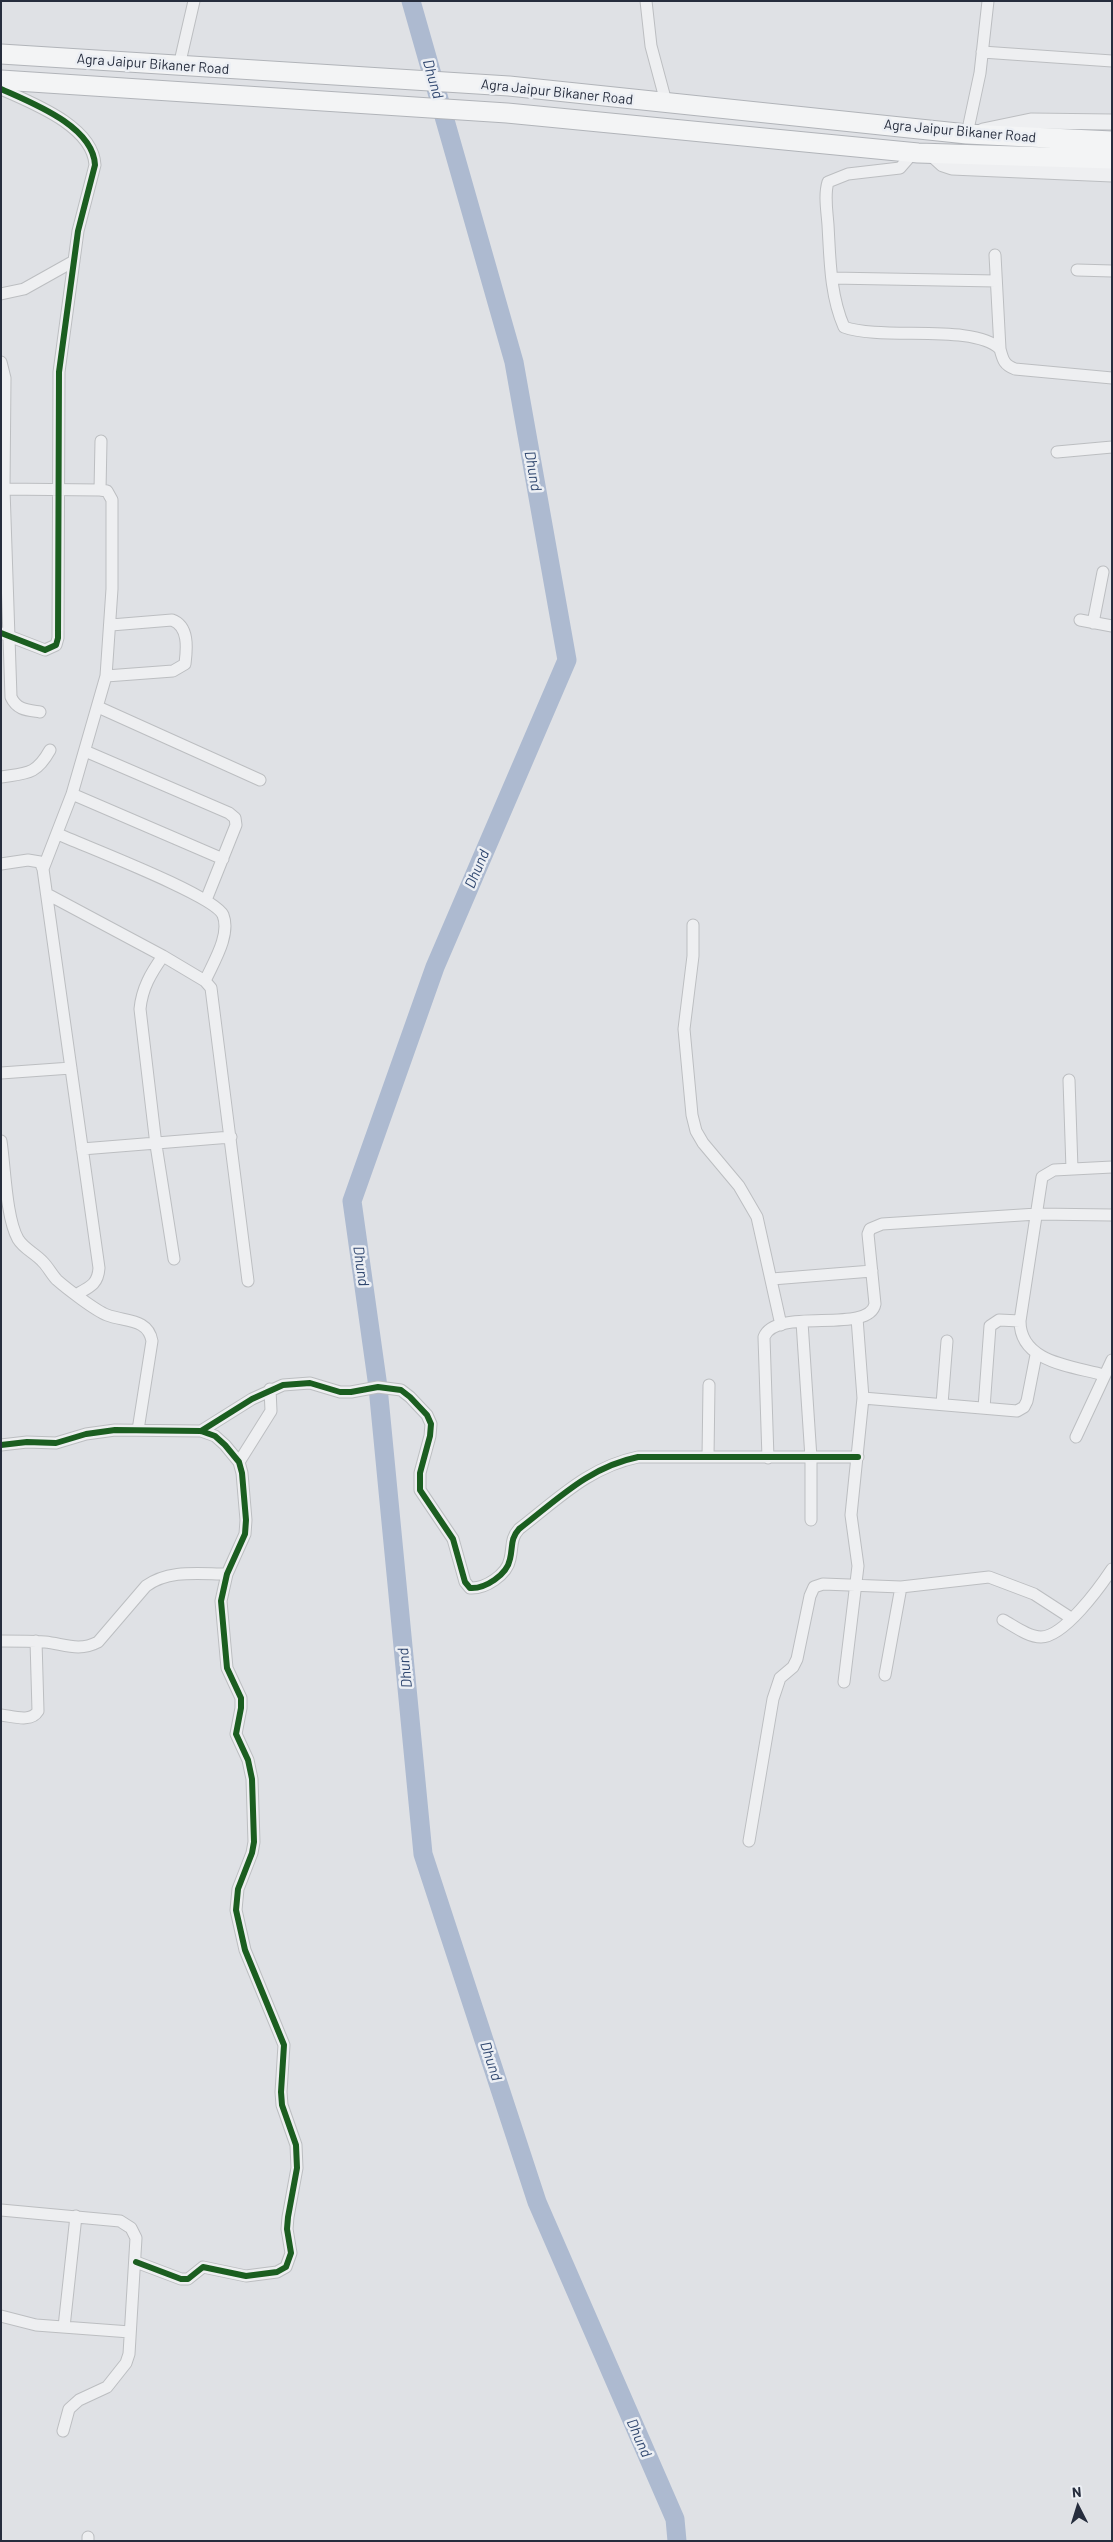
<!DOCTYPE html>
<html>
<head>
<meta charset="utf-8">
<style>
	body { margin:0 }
	#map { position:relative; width:1113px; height:2542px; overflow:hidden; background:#dfe1e5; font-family:Barlow,sans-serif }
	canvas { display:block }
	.frame { position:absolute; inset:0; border:2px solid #262d3d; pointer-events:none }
	.north { position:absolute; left:1053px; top:2482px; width:50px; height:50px; -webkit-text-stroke:4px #eceff4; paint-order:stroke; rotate:355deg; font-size:14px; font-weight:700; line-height:20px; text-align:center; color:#262d3d }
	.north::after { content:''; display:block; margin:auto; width:18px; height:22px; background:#262d3d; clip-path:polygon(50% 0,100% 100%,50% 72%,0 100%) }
</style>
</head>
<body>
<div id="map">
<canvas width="1113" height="2542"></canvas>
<div class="frame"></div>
<div class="north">N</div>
</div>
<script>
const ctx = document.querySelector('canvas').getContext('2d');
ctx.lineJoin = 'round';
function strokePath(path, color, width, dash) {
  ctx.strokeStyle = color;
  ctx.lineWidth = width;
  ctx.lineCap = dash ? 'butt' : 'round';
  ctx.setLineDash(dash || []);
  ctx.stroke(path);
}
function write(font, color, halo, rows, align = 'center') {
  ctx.font = font + ' Barlow,sans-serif';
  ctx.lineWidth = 5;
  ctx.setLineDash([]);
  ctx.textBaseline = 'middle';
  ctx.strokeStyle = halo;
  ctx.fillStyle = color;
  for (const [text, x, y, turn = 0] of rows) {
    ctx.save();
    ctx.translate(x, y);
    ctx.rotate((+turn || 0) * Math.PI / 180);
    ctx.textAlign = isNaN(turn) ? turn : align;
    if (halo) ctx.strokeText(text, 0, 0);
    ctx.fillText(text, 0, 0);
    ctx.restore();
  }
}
const river = new Path2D(`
	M411,1L514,362L567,660L435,967L352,1201L378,1387L423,1854L537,2202L675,2519L677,2541`);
const minor = new Path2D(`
	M646,1L651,46L666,102
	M982,52L1112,61
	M179,66L194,1
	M1,89C32,103 93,126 95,165L78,231L59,372L58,638L56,645L45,650L1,633
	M967,134L980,73L988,1
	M913,153L900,168L848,174L828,182C824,195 827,211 828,225C830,259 830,295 844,327C882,341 973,323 1000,349C1003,360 1004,365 1015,369L1112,378
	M995,255L1000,349
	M1077,270L1112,271
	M832,278L996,281
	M1,294L24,289L74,261
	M1,362L5,378L4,489L11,697C17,710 27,710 40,712
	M1057,452L1112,447
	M1,489L100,490L107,491L112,500V589L106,676L72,794L43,869
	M100,490L101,441
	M1080,620L1112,626
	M1093,623L1103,572
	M106,676L173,671L185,664C187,648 189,626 172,620L111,625
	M98,707L260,780
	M85,751L229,813L235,818L236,825L206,900
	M1,777C27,773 36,775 50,750
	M72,794L223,859
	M58,834C84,846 214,895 223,915C231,935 213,963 205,981
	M1,864L28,860L40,862L43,869L99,1268C98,1284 90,1287 77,1294
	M47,894L163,956L205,981L211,988L248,1281
	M693,925V956L684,1029L692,1115L696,1131L703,1143L739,1186L757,1217L781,1325
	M163,956C151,973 142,988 140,1009L156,1145L174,1259
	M1,1073L71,1068
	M1069,1080L1072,1169
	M1,1141C5,1167 6,1218 18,1239C24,1249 35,1253 43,1262C48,1267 52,1275 57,1280C66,1288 96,1311 107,1315C125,1322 148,1318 152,1341L138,1430
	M82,1149L231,1137
	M772,1279L872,1271
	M802,1322L811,1458V1520
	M1104,1375C1073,1366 1020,1363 1020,1321L1042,1177L1054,1170L1112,1167
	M863,1398L1017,1411L1024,1407L1027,1401L1036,1355
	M942,1404L947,1341
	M984,1408L990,1326L999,1320L1020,1321
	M201,1431L252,1399L283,1385L310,1383L340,1392H351L378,1387L401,1390L410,1397L427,1415L431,1424L430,1436L420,1473V1490L453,1539L465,1582L470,1588C485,1589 507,1575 510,1559C513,1547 510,1539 519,1529C558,1499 589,1467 638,1457H858
	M1076,1437L1112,1360
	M1,1445L27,1442L56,1443L86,1434L115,1430L201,1431L215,1436L225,1445L239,1462L242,1473L246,1520L245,1534L227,1574L221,1601L227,1668L241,1698V1708L236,1734L248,1760L252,1779L254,1842L252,1853L238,1889L236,1910L245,1950L284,2045L281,2092L282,2105L296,2145L297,2168L288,2217L287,2229L291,2253L286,2267L277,2272L246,2276L203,2267L188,2279H181L136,2262
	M708,1457L709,1385
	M768,1458L764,1337C776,1306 869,1335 875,1304L868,1234L870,1229L882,1224L1037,1214L1112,1215
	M239,1462L271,1411L270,1389
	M1003,1620C1014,1626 1028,1637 1041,1637C1064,1637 1100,1587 1112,1569
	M1,1641C16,1641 30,1641 45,1642C64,1644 79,1652 98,1642L146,1586C169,1569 200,1574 227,1574
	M885,1675L901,1587
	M844,1682L858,1566L851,1515L863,1398L857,1318
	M1,1715C12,1716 31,1723 38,1711L36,1641
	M749,1841L773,1699L780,1678L793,1667L797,1659L810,1596L814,1587L823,1584L901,1587L989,1577L1034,1594L1071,1618
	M1,2210L120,2221L131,2228L136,2238L129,2354L126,2363L107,2387L79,2400L69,2409L63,2431
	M1,2316L36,2325L130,2332
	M64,2327L76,2216
	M88,2541V2537`);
const tertiary = new Path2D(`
	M983,131L1031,121L1112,122
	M932,154L943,164L952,167L1112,174`);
const trunk = new Path2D(`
	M1,54L509,86L967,134L1112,141
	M1,80L507,113L918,153L1112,159`);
const cycleway = new Path2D(`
	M1,89C32,103 93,126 95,165L78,231L59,372L58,638L56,645L45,650L1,633
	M201,1431L252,1399L283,1385L310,1383L340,1392H351L378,1387L401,1390L410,1397L427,1415L431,1424L430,1436L420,1473V1490L453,1539L465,1582L470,1588C485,1589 507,1575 510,1559C513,1547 510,1539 519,1529C558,1499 589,1467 638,1457H858
	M1,1445L27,1442L56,1443L86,1434L115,1430L201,1431L215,1436L225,1445L239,1462L242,1473L246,1520L245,1534L227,1574L221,1601L227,1668L241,1698V1708L236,1734L248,1760L252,1779L254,1842L252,1853L238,1889L236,1910L245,1950L284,2045L281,2092L282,2105L296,2145L297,2168L288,2217L287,2229L291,2253L286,2267L277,2272L246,2276L203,2267L188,2279H181L136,2262`);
const streetNames = [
	["Agra Jaipur Bikaner Road",153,64,4],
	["Agra Jaipur Bikaner Road",557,92,6],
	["Agra Jaipur Bikaner Road",960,131,5]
];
const waterNames = [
	["Dhund",433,79,74],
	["Dhund",533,471,80],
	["Dhund",477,869,-67],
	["Dhund",361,1266,82],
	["Dhund",405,1668,-96],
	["Dhund",491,2061,72],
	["Dhund",639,2438,66]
];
strokePath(river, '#adbad0', 19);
strokePath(minor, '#bcbec1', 13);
strokePath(tertiary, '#bcbec1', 17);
strokePath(trunk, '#b1b4b9', 21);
strokePath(minor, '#eeeff1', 11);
strokePath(tertiary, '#eeeff1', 15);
strokePath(trunk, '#f3f4f5', 19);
strokePath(cycleway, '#1b5e20', 6);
write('14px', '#262d3d', '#eceff4', streetNames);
write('italic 15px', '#314870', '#eceff4', waterNames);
</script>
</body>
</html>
